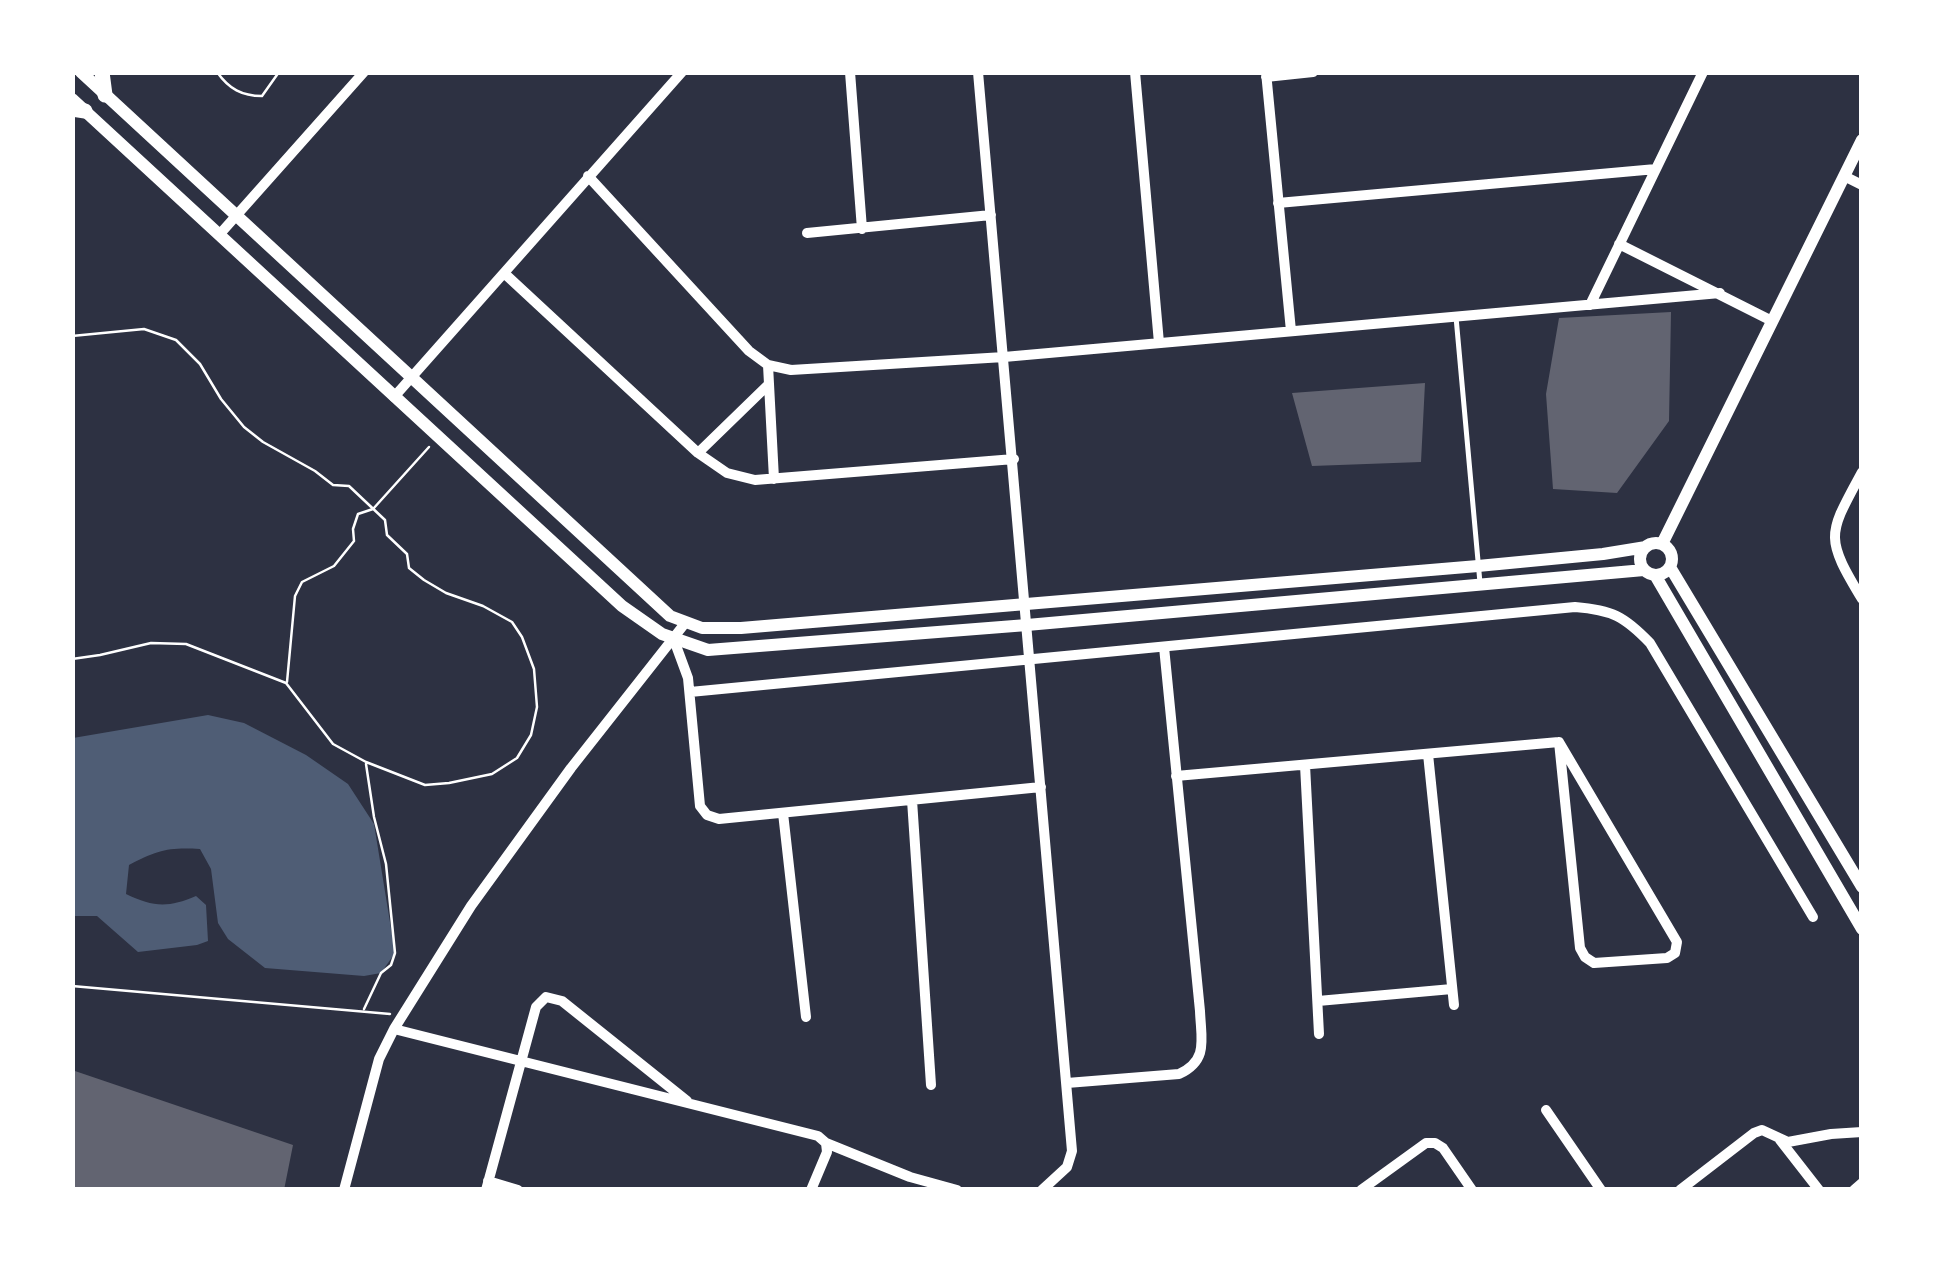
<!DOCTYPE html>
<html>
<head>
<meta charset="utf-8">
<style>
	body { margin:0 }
	#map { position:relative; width:1934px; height:1262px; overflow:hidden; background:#2d3142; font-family:Mulish,sans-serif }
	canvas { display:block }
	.frame { position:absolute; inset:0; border:75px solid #fff; pointer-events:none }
</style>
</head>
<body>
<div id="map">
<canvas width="1934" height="1262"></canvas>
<div class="frame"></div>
</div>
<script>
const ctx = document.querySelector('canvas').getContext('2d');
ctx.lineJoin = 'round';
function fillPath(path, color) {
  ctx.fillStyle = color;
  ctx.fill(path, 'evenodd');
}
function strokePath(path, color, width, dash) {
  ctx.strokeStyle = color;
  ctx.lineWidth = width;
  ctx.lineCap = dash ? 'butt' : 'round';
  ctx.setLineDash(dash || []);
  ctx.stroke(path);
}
const water = new Path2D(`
	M208,715L244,723L306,755L348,784L374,824L395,953L381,973L364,976L265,968L228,939L218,923L211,869L200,849C169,847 157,850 129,865L126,894C153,907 168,908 196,896L206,905L208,941L197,945L138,952L97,916H73V738Z`);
const building = new Path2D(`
	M1671,312L1669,421L1617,493L1553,489L1546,394L1559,318Z
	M1425,383L1421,462L1312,466L1292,393Z
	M72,1070L293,1145L284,1190H72Z`);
const path = new Path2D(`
	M217,72C229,89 242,96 262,96L279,72
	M72,336L144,329L176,340L200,364L221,399L244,427L263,442L315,471L333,485L349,486L385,520L387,535L407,554L409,568L424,580L446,593L483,606L512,622L522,637L534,669L537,707L531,735L517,758L492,774L449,783L425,785L366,762L333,744L286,683L186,644L151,643L100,655L72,659
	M287,682L295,596L302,582L334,566L354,541L353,529L358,514L373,509L429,447
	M72,986L390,1014
	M364,1009L381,973L391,965L395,953L386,864L374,817L366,764`);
const service = new Path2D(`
	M1456,317L1480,583`);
const minor = new Path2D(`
	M850,72L862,229
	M978,72L1072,1151L1067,1167L1042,1190
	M1135,72L1159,343
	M1266,72L1291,331
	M1266,77L1313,72
	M588,176L749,351L768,365L791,370L1004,357L1720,293
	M1844,176L1862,185
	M1278,203L1656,169
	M807,233L991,215
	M219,235L364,72
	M1619,244L1772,321
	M504,273L698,453L727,473L755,480L1014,459
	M1590,305L1703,72
	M768,365L774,479
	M394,397L682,72
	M698,453L769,384
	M1862,472C1828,535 1824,536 1862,599
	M674,640L688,678L700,806L707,815L719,819L1041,787
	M690,692L1575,607C1612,610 1624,616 1650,643L1813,917
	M1428,754L1454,1005
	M1305,765L1319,1034
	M1176,776L1559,742L1677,942L1675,953L1667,958L1594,963L1585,957L1580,948L1559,742
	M912,800L931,1085
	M783,813L806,1017
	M1318,1001L1452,989
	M394,1029L818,1136L826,1143L827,1152L811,1190
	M1067,1083L1179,1074C1209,1060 1201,1039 1200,1011L1164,647
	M1546,1110L1601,1190
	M1780,1140L1819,1190
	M826,1143L910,1177L957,1190
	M488,1181L518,1190
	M344,1190L379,1059L394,1029L471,906L571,768L686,622
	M486,1190L536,1007L546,997L562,1001L687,1101
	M1361,1190L1426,1143H1435L1443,1148L1472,1190
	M1680,1190L1754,1133L1762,1130L1788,1142L1831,1134L1862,1132
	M1854,1190L1862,1183`);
const tertiary = new Path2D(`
	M81,72L670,616L702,628H741L1478,566L1603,554L1646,547
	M72,99L622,606L662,634L708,650L1027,625L1644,570
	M1640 559a16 16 0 1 1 32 0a16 16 0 1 1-32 0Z
	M1662,544L1862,140
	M1670,567L1862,887
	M1655,575L1862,929`);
const primary = new Path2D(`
	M102,72L105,95
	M72,109L85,111`);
fillPath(water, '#4f5d75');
fillPath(building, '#626471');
strokePath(path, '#fff', 2.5);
strokePath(service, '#fff', 5);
strokePath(minor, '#fff', 10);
strokePath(tertiary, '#fff', 12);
strokePath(primary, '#fff', 15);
</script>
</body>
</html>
